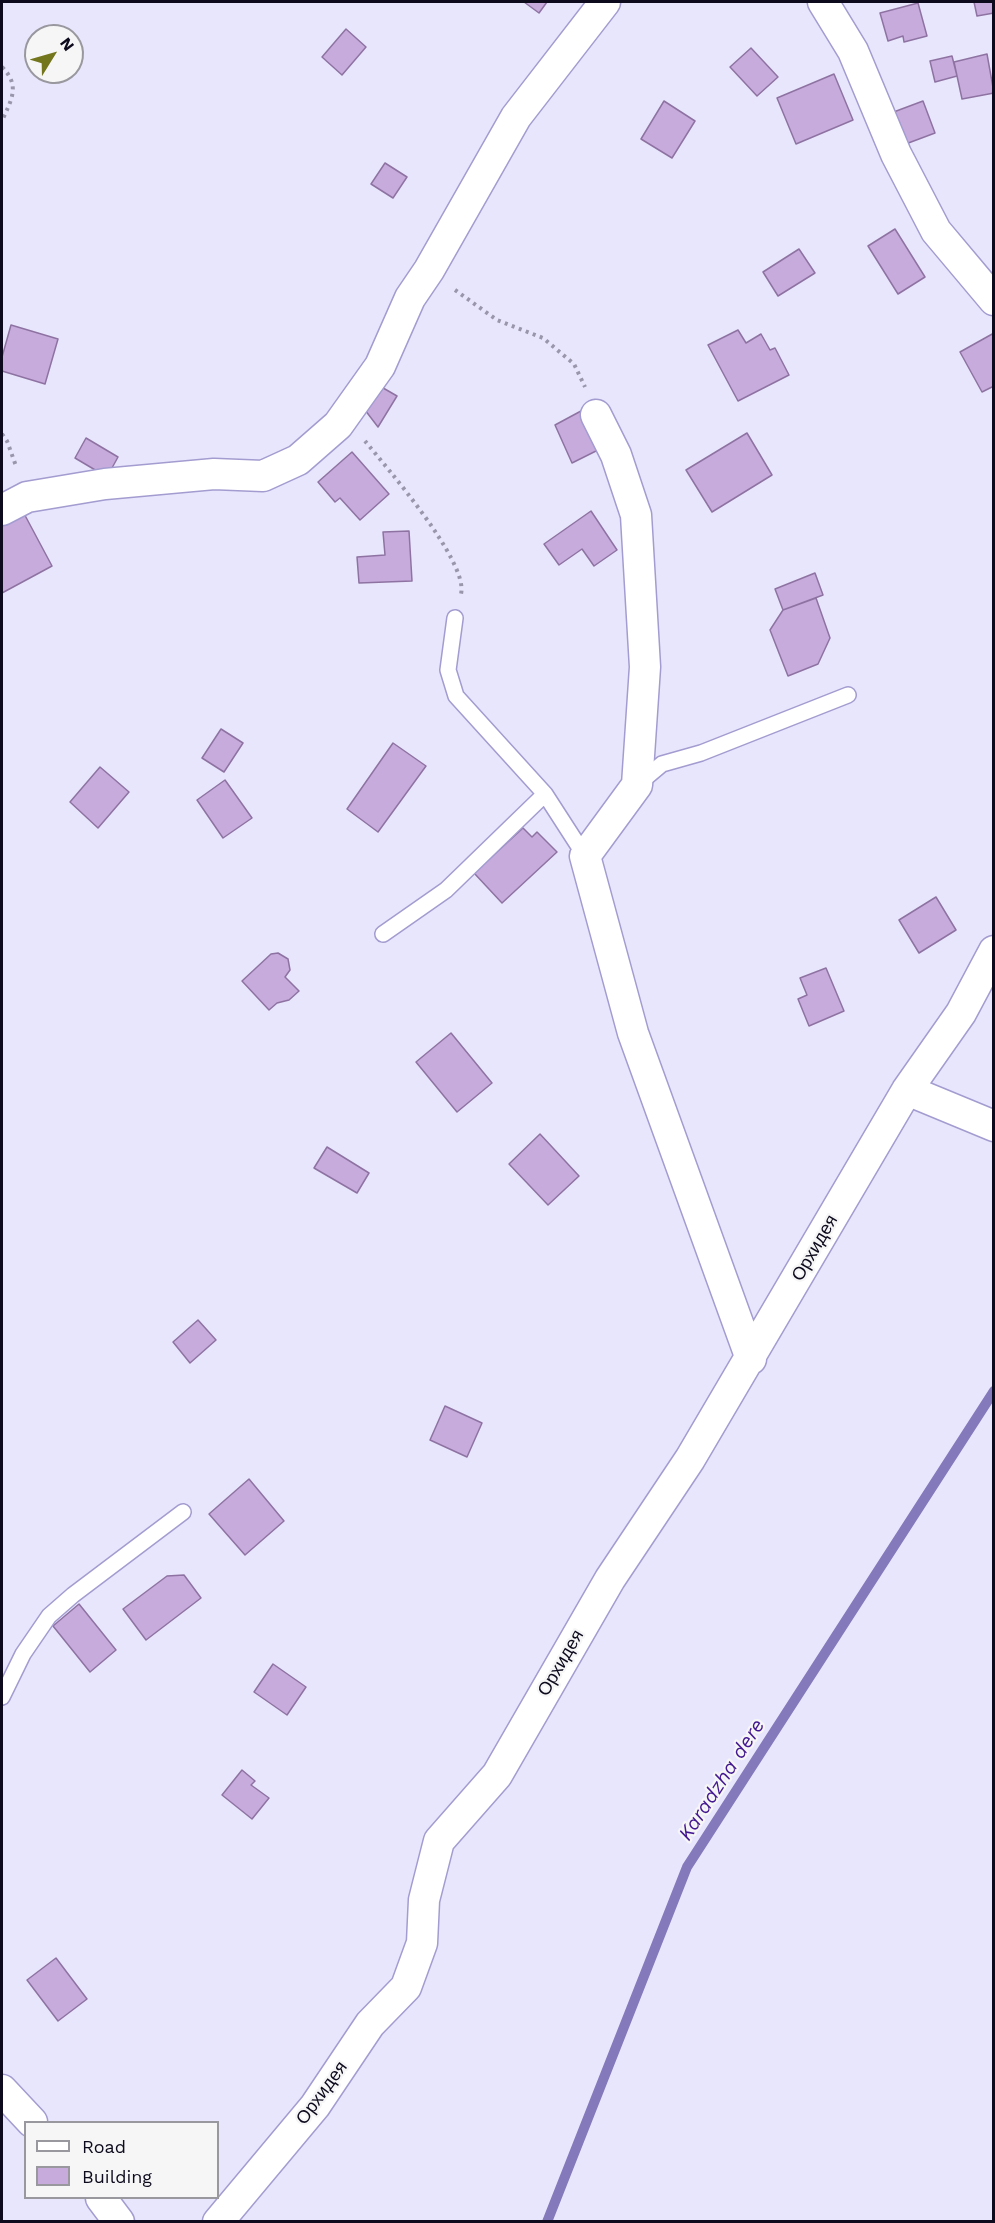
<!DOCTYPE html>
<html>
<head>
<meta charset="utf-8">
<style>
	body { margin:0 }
	#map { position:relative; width:995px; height:2223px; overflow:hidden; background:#e8e6fc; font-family:"Work Sans",sans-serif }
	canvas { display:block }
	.frame { position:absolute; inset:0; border:3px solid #0e0a1d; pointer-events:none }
	.legend { position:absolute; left:24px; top:2121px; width:195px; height:78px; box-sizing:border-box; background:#f6f6f6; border:2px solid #99989f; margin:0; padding:8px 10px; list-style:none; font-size:18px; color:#0e0a1d }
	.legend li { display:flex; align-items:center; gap:12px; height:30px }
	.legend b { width:30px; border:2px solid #99989f }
	.north { position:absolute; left:24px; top:24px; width:60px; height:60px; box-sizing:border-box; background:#f6f6f6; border:2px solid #99989f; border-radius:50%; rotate:53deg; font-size:16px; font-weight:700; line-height:24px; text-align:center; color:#0e0a1d }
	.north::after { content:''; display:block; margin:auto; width:21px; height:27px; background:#74761d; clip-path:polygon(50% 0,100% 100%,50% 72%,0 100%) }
</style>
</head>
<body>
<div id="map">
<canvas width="995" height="2223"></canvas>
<div class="frame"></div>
<ul class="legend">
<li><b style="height:8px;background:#fff"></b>Road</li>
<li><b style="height:16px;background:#c8abdd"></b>Building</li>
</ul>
<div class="north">N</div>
</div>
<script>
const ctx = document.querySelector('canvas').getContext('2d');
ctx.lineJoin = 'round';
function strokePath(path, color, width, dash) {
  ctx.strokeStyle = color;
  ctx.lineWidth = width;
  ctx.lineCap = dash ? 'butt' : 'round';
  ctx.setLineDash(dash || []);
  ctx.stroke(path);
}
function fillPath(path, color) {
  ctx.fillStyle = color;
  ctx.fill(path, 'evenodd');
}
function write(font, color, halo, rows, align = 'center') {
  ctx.font = font + ' "Work Sans",sans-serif';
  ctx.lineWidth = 4.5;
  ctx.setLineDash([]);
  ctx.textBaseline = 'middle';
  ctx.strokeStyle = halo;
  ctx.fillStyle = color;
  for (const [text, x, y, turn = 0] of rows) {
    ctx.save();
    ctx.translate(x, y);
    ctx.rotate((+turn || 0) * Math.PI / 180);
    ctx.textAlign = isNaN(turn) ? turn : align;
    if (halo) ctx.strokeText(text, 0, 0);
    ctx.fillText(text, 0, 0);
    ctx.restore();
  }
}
const stream = new Path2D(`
	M547,2222L687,1867L994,1391`);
const building = new Path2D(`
	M524,2H547L539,13Z
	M974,2H994V13L977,16Z
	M918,3L927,36L904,42L903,36L888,41L880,13Z
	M346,29L366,47L342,75L322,57Z
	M751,48L778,77L757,96L730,67Z
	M987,54L994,93L962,99L954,62Z
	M952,56L957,76L935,82L930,61Z
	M834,74L853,120L796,144L777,98Z
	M664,101L695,121L672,158L641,139Z
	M923,101L935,133L903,145L891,113Z
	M385,163L407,177L393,198L371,184Z
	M895,229L925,277L898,294L868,246Z
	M799,249L815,273L778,296L763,272Z
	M11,325L58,339L45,384L2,371V357Z
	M738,330L746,343L761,334L770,350L775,348L789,375L738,401L708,345Z
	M994,333V386L982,392L960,352Z
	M378,385L397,396L378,427L365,410Z
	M581,411L600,449L572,463L555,425Z
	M747,433L772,475L712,512L686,470Z
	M86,438L118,457L107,477L75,458Z
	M352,452L389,494L360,520L340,498L335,502L318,482Z
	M20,506L52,566L2,593V516Z
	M591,511L617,550L594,566L582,549L559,565L544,544Z
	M409,531L412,581L359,583L357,557L385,555L383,532Z
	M815,573L823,595L783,610L775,589Z
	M816,598L830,638L818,664L788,676L770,630L783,610Z
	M221,729L243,743L224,772L202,758Z
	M393,743L426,766L378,832L347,809Z
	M100,767L129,792L98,828L70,802Z
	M225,780L252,818L223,838L197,800Z
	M523,828L532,837L537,832L557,852L502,903L474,873Z
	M936,897L956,930L919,953L899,920Z
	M278,953L288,959L290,970L285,977L299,991L289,1000L277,1003L269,1010L242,981L271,954Z
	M826,968L844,1011L809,1026L798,999L807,995L800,978Z
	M451,1033L492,1083L457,1112L416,1062Z
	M540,1134L579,1176L548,1205L509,1164Z
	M327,1147L369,1173L357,1193L314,1168Z
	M198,1320L216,1340L190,1363L173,1342Z
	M445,1406L482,1423L467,1457L430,1440Z
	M249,1479L284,1521L245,1555L209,1514Z
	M184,1575L201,1598L146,1640L123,1609L167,1576Z
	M79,1604L116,1650L90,1672L53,1626Z
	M273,1664L306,1687L287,1715L254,1692Z
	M242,1770L255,1781L251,1785L269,1798L252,1819L222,1795Z
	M56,1958L87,1999L58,2021L27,1980Z`);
const path = new Path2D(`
	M2,67C21,86 11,100 2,121
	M455,290L497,320L543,338L574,364L585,387
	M2,434L7,441L16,466
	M365,441C386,467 469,562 461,594`);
const service = new Path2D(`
	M455,618L448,670L456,696L545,794L585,856
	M637,785L662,764L701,753L848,695
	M383,934L446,890L545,794
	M2,1697L23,1654L49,1616L73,1595L183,1512`);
const minor = new Path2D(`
	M823,2L853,51L896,154L936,231L994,300
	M596,415L616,455L636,515L645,667L637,785L585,856L633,1033L751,1359
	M2,510L27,497L105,484L214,474L263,476L298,460L338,425L380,366L410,298L429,270L516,117L605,2
	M907,1090L994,1126
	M2,2090L32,2122
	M101,2198L119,2222
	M218,2222L315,2106L370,2024L406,1987L422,1943L424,1900L439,1841L497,1775L610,1579L690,1459L907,1090L961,1013L994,951`);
const streetNames = [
	["Орхидея",815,1248,-60],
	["Орхидея",561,1663,-60],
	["Орхидея",322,2093,-54]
];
const waterNames = [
	["Karadzha dere",722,1780,-57]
];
strokePath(stream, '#8479ba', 10);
fillPath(building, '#c8abdd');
strokePath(building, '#8e73a2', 1.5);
strokePath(service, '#a39cd0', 18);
strokePath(minor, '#a39cd0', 33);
strokePath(path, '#9996ab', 4, [3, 4.5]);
strokePath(service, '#fff', 15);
strokePath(minor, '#fff', 30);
write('18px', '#0e0a1d', '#f6f6f6', streetNames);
write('italic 20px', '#431791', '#f6f6f6', waterNames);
</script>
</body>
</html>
